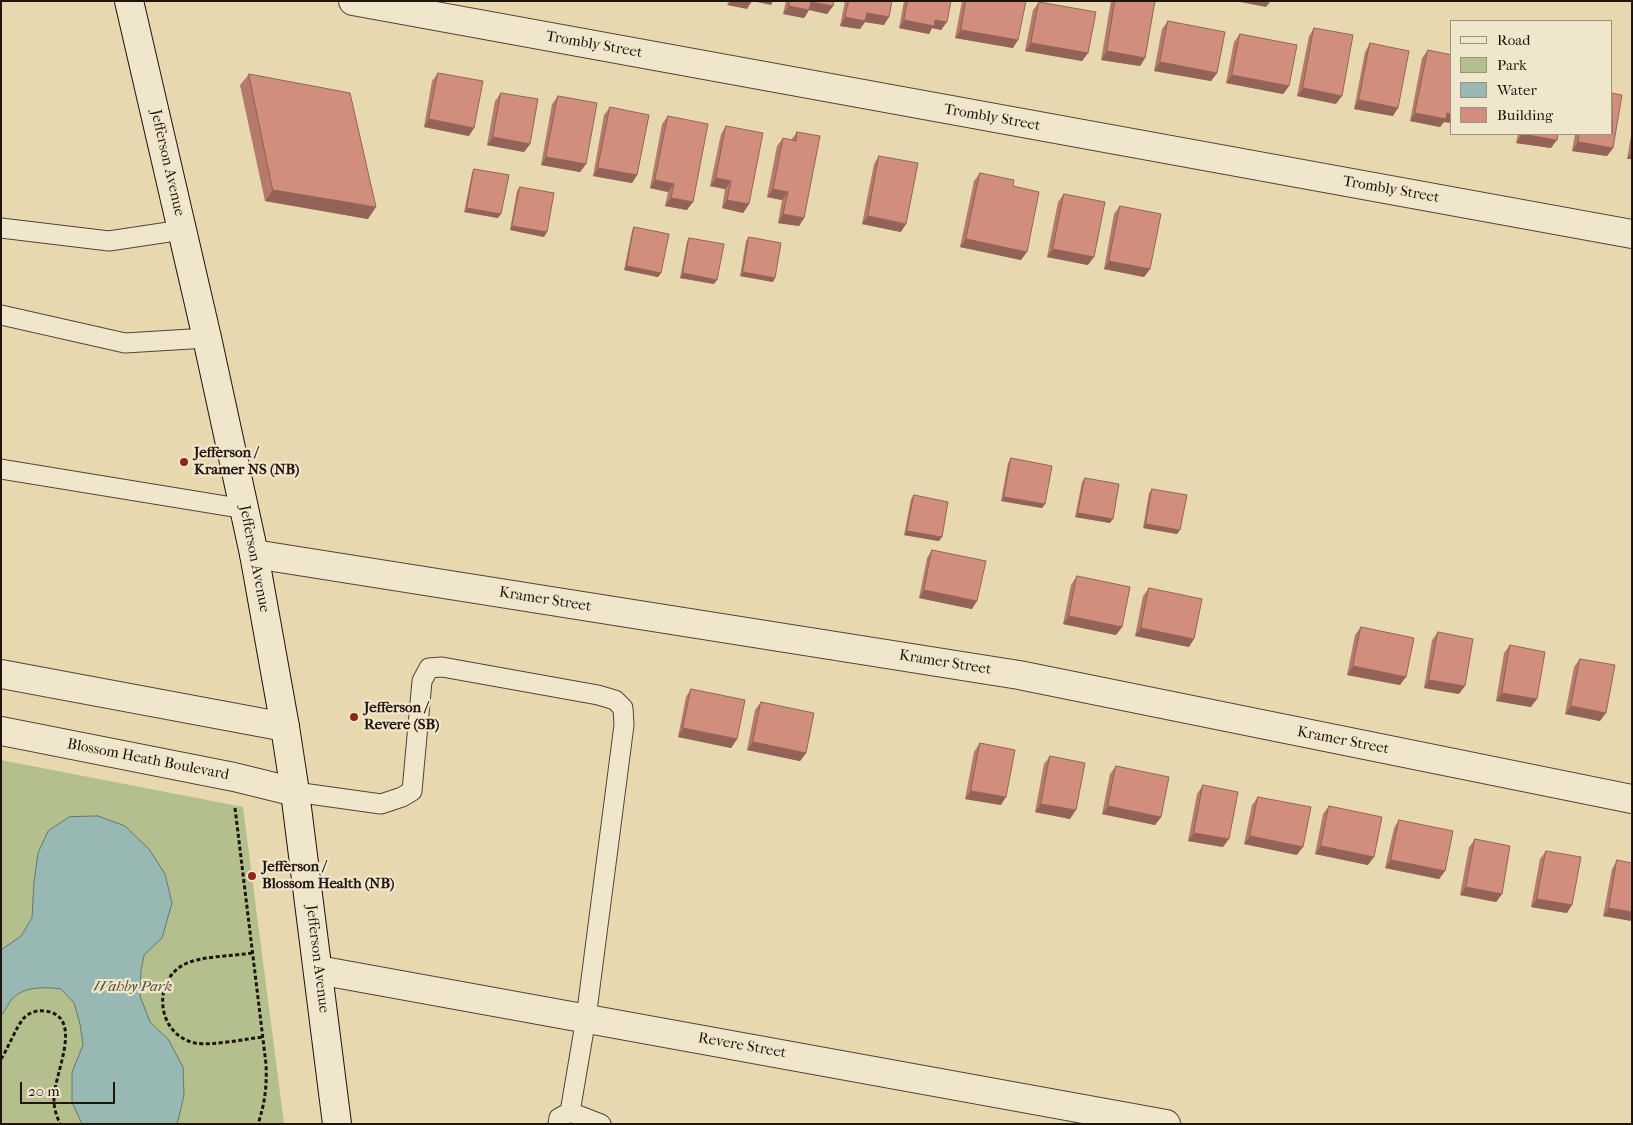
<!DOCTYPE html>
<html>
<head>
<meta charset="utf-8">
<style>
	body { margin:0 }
	#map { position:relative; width:1633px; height:1125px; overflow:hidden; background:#e7d8af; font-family:"IM FELL French Canon",serif }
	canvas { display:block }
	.frame { position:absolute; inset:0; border:2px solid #20140f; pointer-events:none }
	.legend { position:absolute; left:1450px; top:20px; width:162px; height:115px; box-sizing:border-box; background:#efe6cb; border:1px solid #9c9280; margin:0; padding:6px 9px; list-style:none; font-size:15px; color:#20140f }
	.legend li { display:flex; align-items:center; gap:10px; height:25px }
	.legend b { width:25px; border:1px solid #9c9280 }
	.scale { position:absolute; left:20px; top:1082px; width:95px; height:22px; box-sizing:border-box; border:2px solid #20140f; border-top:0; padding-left:6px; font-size:15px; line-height:18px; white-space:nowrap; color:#20140f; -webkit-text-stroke:4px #efe6cb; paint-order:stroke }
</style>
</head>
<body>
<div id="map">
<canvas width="1633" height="1125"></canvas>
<div class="frame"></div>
<ul class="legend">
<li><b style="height:6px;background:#efe6cb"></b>Road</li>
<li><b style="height:14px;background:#b3bf8c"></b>Park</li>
<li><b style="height:14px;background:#98b8b3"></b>Water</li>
<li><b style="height:14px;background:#d28e7c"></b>Building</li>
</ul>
<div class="scale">20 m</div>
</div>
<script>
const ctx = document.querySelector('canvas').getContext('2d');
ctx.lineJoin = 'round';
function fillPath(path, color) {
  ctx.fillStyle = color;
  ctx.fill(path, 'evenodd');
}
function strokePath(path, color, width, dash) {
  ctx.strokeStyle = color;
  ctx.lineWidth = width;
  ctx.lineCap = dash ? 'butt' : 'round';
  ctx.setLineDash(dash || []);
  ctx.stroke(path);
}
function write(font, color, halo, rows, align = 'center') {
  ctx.font = font + ' "IM FELL French Canon",serif';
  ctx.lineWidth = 4.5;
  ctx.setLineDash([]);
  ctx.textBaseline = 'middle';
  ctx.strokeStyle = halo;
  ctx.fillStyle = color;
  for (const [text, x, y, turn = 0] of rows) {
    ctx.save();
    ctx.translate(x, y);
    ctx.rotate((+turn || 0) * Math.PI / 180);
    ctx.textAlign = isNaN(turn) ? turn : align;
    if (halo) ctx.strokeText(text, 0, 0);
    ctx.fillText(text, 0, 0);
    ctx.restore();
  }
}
const green = new Path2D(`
	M1,760L243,807L284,1124H1Z`);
const water = new Path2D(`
	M98,816L125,826L149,849L165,874L172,903L162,938L144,955L141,971L140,996L150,1022L168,1039L183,1067L184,1095L178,1121L176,1124H82L72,1102V1072L83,1045L80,1024L74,1003L61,989C45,987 24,986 12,999C8,1004 5,1011 1,1016V950L21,936L32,918L34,882L38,853L48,831L69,817Z`);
const path = new Path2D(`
	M235,808L266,1064C267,1086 265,1103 258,1124
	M252,953C234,956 201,956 185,964C151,981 157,1035 195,1043C212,1046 245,1039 263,1037
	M1,1059C7,1050 17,1026 23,1019C28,1013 36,1010 44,1011C87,1015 52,1077 54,1101C54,1109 57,1117 60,1124`);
const service = new Path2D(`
	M1,228L109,241L182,230
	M1,315L125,343L207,338
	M1,469L245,509
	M295,792L381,804L402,797L412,791L422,681L429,668L442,667L598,695L615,700L623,708L624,725L586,1018L570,1112L559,1118L558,1124
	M570,1112L601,1124`);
const minor = new Path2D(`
	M353,1L1632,234
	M254,554L1019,675L1632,799
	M1,674L285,727
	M1,731L234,777L295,792
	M318,970L1166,1124`);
const secondary = new Path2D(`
	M129,1L207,338L254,554L285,727L295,792L337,1124`);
const wall = new Path2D(`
	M786,1H834L833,6L827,14L809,10L804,18L783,14Z
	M845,1H892L884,25L865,22L860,29L840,26Z
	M904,1H951L941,30L932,28L929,34L899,28Z
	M962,1H1026L1013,48L955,38Z
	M1111,1H1155L1145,58L1140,66L1101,60Z
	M1039,2L1088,53L1082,61L1025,51L1033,10Z
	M1168,21L1217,73L1211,81L1154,71L1162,29Z
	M1314,28L1336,104L1297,96L1309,36Z
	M1240,34L1289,86L1283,94L1226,83L1234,42Z
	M1370,43L1393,116L1354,109L1365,52Z
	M1428,50L1452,123L1444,122L1440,127L1410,121L1422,58Z
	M438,73L469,136L424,127L432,81Z
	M249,74L368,219L265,201L240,85Z
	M501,93L530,144L524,152L487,145L495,101Z
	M558,96L586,164L580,172L541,165L552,104Z
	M610,107L637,175L632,183L593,176L604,115Z
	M668,116L687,210L665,206L668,192L650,188L662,124Z
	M726,126L749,204L743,213L722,208L725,189L710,186L721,134Z
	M1632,130V159H1627Z
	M797,132L804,218L799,226L778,223L782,200L767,197L777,146L783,138L791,140Z
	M1518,134H1558L1551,148L1516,143Z
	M1575,134H1612L1613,148L1607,156L1572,151Z
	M879,156L901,232L862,224L874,164Z
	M474,169L498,218L464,212L472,173Z
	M980,173L1013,186L1021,260L960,247L974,181Z
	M520,187L544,237L510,230L517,191Z
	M1064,194L1088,265L1047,257L1058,202Z
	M1120,206L1150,269L1144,277L1104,269L1114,214Z
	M634,227L661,273L658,277L624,270L632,231Z
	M749,237L773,282L740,276L746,241Z
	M689,238L714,284L680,278L687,242Z
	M1011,458L1045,504L1042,508L1001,501L1008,463Z
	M1085,478L1110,523L1075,517L1082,482Z
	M1152,489L1177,534L1143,528L1149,493Z
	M914,495L939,541L904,535L911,499Z
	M932,550L972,609L919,598L927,558Z
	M1077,576L1122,627L1116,635L1063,624L1071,585Z
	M1149,588L1189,647L1135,636L1143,596Z
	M1361,627L1400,685L1347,675L1355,635Z
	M1438,632L1459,694L1424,688L1432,640Z
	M1510,645L1531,707L1496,701L1504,653Z
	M1580,659L1600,721L1565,714L1574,667Z
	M691,689L737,739L731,748L678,737L686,697Z
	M761,702L806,753L800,761L747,750L755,710Z
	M980,743L1001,805L965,799L974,752Z
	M1050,756L1070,819L1035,812L1044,764Z
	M1116,766L1161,817L1155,825L1102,814L1110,774Z
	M1203,785L1223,847L1188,841L1197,794Z
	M1258,797L1297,855L1244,844L1252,805Z
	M1329,806L1368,865L1315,854L1323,814Z
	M1399,820L1445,871L1439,879L1385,868L1394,828Z
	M1475,839L1502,894L1496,902L1460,895L1469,847Z
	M1546,851L1567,913L1531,907L1540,859Z
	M1617,860L1632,921L1603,916L1612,869Z`);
const shadedWall = new Path2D(`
	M730,1H773L771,5L752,1L747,9L727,5Z
	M1235,1H1260L1269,3L1266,7Z
	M811,2L833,6L827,14L809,10L804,18L783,14L789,6Z
	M867,13L889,17L884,25L865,22L860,29L840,26L845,17Z
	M904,20H935L947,22L941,30L932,28L929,34L899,28Z
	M961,30L1018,40L1013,48L955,38Z
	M1031,43L1088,53L1082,61L1025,51Z
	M1107,51L1145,58L1140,66L1101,60Z
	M1160,62L1217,73L1211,81L1154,71Z
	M1232,75L1289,86L1283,94L1226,83Z
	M1303,88L1342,96L1336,104L1297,96Z
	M1359,100L1398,108L1393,116L1354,109Z
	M1415,113H1447L1452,114V123L1444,122L1440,127L1410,121Z
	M429,119L474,128L469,136L424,127Z
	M1522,134L1557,140L1551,148L1516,143Z
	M493,137L530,144L524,152L487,145Z
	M1578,142L1613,148L1607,156L1572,151Z
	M1632,152V159H1627Z
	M546,157L586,164L580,172L541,165Z
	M598,168L637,175L632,183L593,176Z
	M716,178L731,181L725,189L710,186Z
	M655,180L674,184L668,192L650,188Z
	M773,189L788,192L782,200L767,197Z
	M273,190L376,207L368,219L265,201Z
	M671,198L693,202L687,210L665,206Z
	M727,200L749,204L743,213L722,208Z
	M467,208L501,214L498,218L464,212Z
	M783,214L804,218L799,226L778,223Z
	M868,216L906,224L901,232L862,224Z
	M512,226L547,232L544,237L510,230Z
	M966,239L1027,252L1021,260L960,247Z
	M1053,249L1094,257L1088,265L1047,257Z
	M1109,261L1150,269L1144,277L1104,269Z
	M627,266L661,273L658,277L624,270Z
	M743,272L775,278L773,282L740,276Z
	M683,273L717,280L714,284L680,278Z
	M1004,497L1045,504L1042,508L1001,501Z
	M1078,513L1113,519L1110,523L1075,517Z
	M1146,524L1180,530L1177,534L1143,528Z
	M907,531L942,537L939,541L904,535Z
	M924,590L977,601L972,609L919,598Z
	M1069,616L1122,627L1116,635L1063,624Z
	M1141,628L1194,639L1189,647L1135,636Z
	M1353,666L1406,677L1400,685L1347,675Z
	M1429,680L1465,686L1459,694L1424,688Z
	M1502,693L1537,699L1531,707L1496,701Z
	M1571,706L1606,713L1600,721L1565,714Z
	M683,728L737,739L731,748L678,737Z
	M753,742L806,753L800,761L747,750Z
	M971,791L1006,797L1001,805L965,799Z
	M1041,804L1076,810L1070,819L1035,812Z
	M1108,806L1161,817L1155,825L1102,814Z
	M1194,833L1229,839L1223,847L1188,841Z
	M1250,836L1303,847L1297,855L1244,844Z
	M1321,846L1374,857L1368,865L1315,854Z
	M1391,860L1445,871L1439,879L1385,868Z
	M1466,887L1502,894L1496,902L1460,895Z
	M1537,899L1572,905L1567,913L1531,907Z
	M1609,908L1632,912V921L1603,916Z`);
const building = new Path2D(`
	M790,1H834L833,6L811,2L809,10L789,6Z
	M849,1H892L889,17L867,13L865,21L845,17Z
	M908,1H951L947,22L935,20L934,26L904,20Z
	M966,1H1026L1018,40L961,30Z
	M1115,1H1155L1145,58L1107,51Z
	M1260,1H1269V3Z
	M1039,2L1096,12L1088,53L1031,43Z
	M1168,21L1225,32L1217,73L1160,62Z
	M1314,28L1353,35L1342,96L1303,88Z
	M1240,34L1297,45L1289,86L1232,75Z
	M1370,43L1409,51L1398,108L1359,100Z
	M1428,50L1452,55V114L1447,113L1446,119L1415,113Z
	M438,73L483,81L474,128L429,119Z
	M249,74L350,93L376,207L273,190Z
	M501,93L538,99L530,144L493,137Z
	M1612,93L1622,95L1613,148L1578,142L1579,134H1612Z
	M558,96L597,103L586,164L546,157Z
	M610,107L649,115L637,175L598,168Z
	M668,116L708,124L693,202L671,198L674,184L655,180Z
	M726,126L763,133L749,204L727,200L731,181L716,178Z
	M797,132L820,136L804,218L783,214L788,192L773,189L783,138L796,141Z
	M1522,134H1558L1557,140Z
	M879,156L918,163L906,224L868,216Z
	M474,169L509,175L501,214L467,208Z
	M980,173L1014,180L1013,186L1039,192L1027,252L966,239Z
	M520,187L554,193L547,232L512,226Z
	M1064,194L1105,202L1094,257L1053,249Z
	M1120,206L1161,214L1150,269L1109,261Z
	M634,227L669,234L661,273L627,266Z
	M749,237L781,243L775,278L743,272Z
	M689,238L724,244L717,280L683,273Z
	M1011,458L1052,466L1045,504L1004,497Z
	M1085,478L1119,484L1113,519L1078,513Z
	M1152,489L1187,495L1180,530L1146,524Z
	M914,495L948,502L942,537L907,531Z
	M932,550L986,561L977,601L924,590Z
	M1077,576L1130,587L1122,627L1069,616Z
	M1149,588L1202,599L1194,639L1141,628Z
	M1361,627L1414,638L1406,677L1353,666Z
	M1438,632L1473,639L1465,686L1429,680Z
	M1510,645L1545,652L1537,699L1502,693Z
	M1580,659L1615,665L1606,713L1571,706Z
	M691,689L745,700L737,739L683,728Z
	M761,702L814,713L806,753L753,742Z
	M980,743L1015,750L1006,797L971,791Z
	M1050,756L1085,763L1076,810L1041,804Z
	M1116,766L1169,777L1161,817L1108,806Z
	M1203,785L1238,792L1229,839L1194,833Z
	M1258,797L1311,807L1303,847L1250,836Z
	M1329,806L1382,817L1374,857L1321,846Z
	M1399,820L1453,831L1445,871L1391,860Z
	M1475,839L1510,846L1502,894L1466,887Z
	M1546,851L1581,857L1572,905L1537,899Z
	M1617,860L1632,863V912L1609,908Z`);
const markers = [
	[184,462,5,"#8f2418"],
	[354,717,5,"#8f2418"],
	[252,876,5,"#8f2418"]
];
const streetNames = [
	["Trombly Street",594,45,10],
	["Trombly Street",992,118,10],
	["Jefferson Avenue",167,163,77],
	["Trombly Street",1391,190,10],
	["Jefferson Avenue",254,559,79],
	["Kramer Street",545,600,9],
	["Kramer Street",945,663,9],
	["Kramer Street",1343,741,11],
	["Blossom Heath Boulevard",148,760,11],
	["Jefferson Avenue",317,959,83],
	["Revere Street",742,1046,10]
];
const poiNames = [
	["Jefferson /",194,453],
	["Kramer NS (NB)",194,470],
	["Jefferson /",364,708],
	["Revere (SB)",364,725],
	["Jefferson /",262,867],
	["Blossom Health (NB)",262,884]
];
const parkNames = [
	["Wahby Park",133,987]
];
fillPath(green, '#b3bf8c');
fillPath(water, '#98b8b3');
strokePath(water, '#687671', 1);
strokePath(service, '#524537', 21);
strokePath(minor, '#524537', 30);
strokePath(secondary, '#20140f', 30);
strokePath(path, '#20140f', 3, [4, 2.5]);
strokePath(service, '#efe6cb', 19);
strokePath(minor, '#efe6cb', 28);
strokePath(secondary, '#efe6cb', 28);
fillPath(wall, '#b57a6b');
fillPath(shadedWall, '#936357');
fillPath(building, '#d28e7c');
strokePath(building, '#936357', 1);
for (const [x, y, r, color] of markers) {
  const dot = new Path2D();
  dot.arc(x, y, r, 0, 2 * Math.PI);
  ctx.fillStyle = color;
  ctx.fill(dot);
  strokePath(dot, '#efe6cb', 2);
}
write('15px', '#20140f', '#efe6cb', streetNames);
write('bold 15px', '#20140f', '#efe6cb', poiNames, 'left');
write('italic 15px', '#53503b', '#efe6cb', parkNames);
</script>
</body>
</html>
